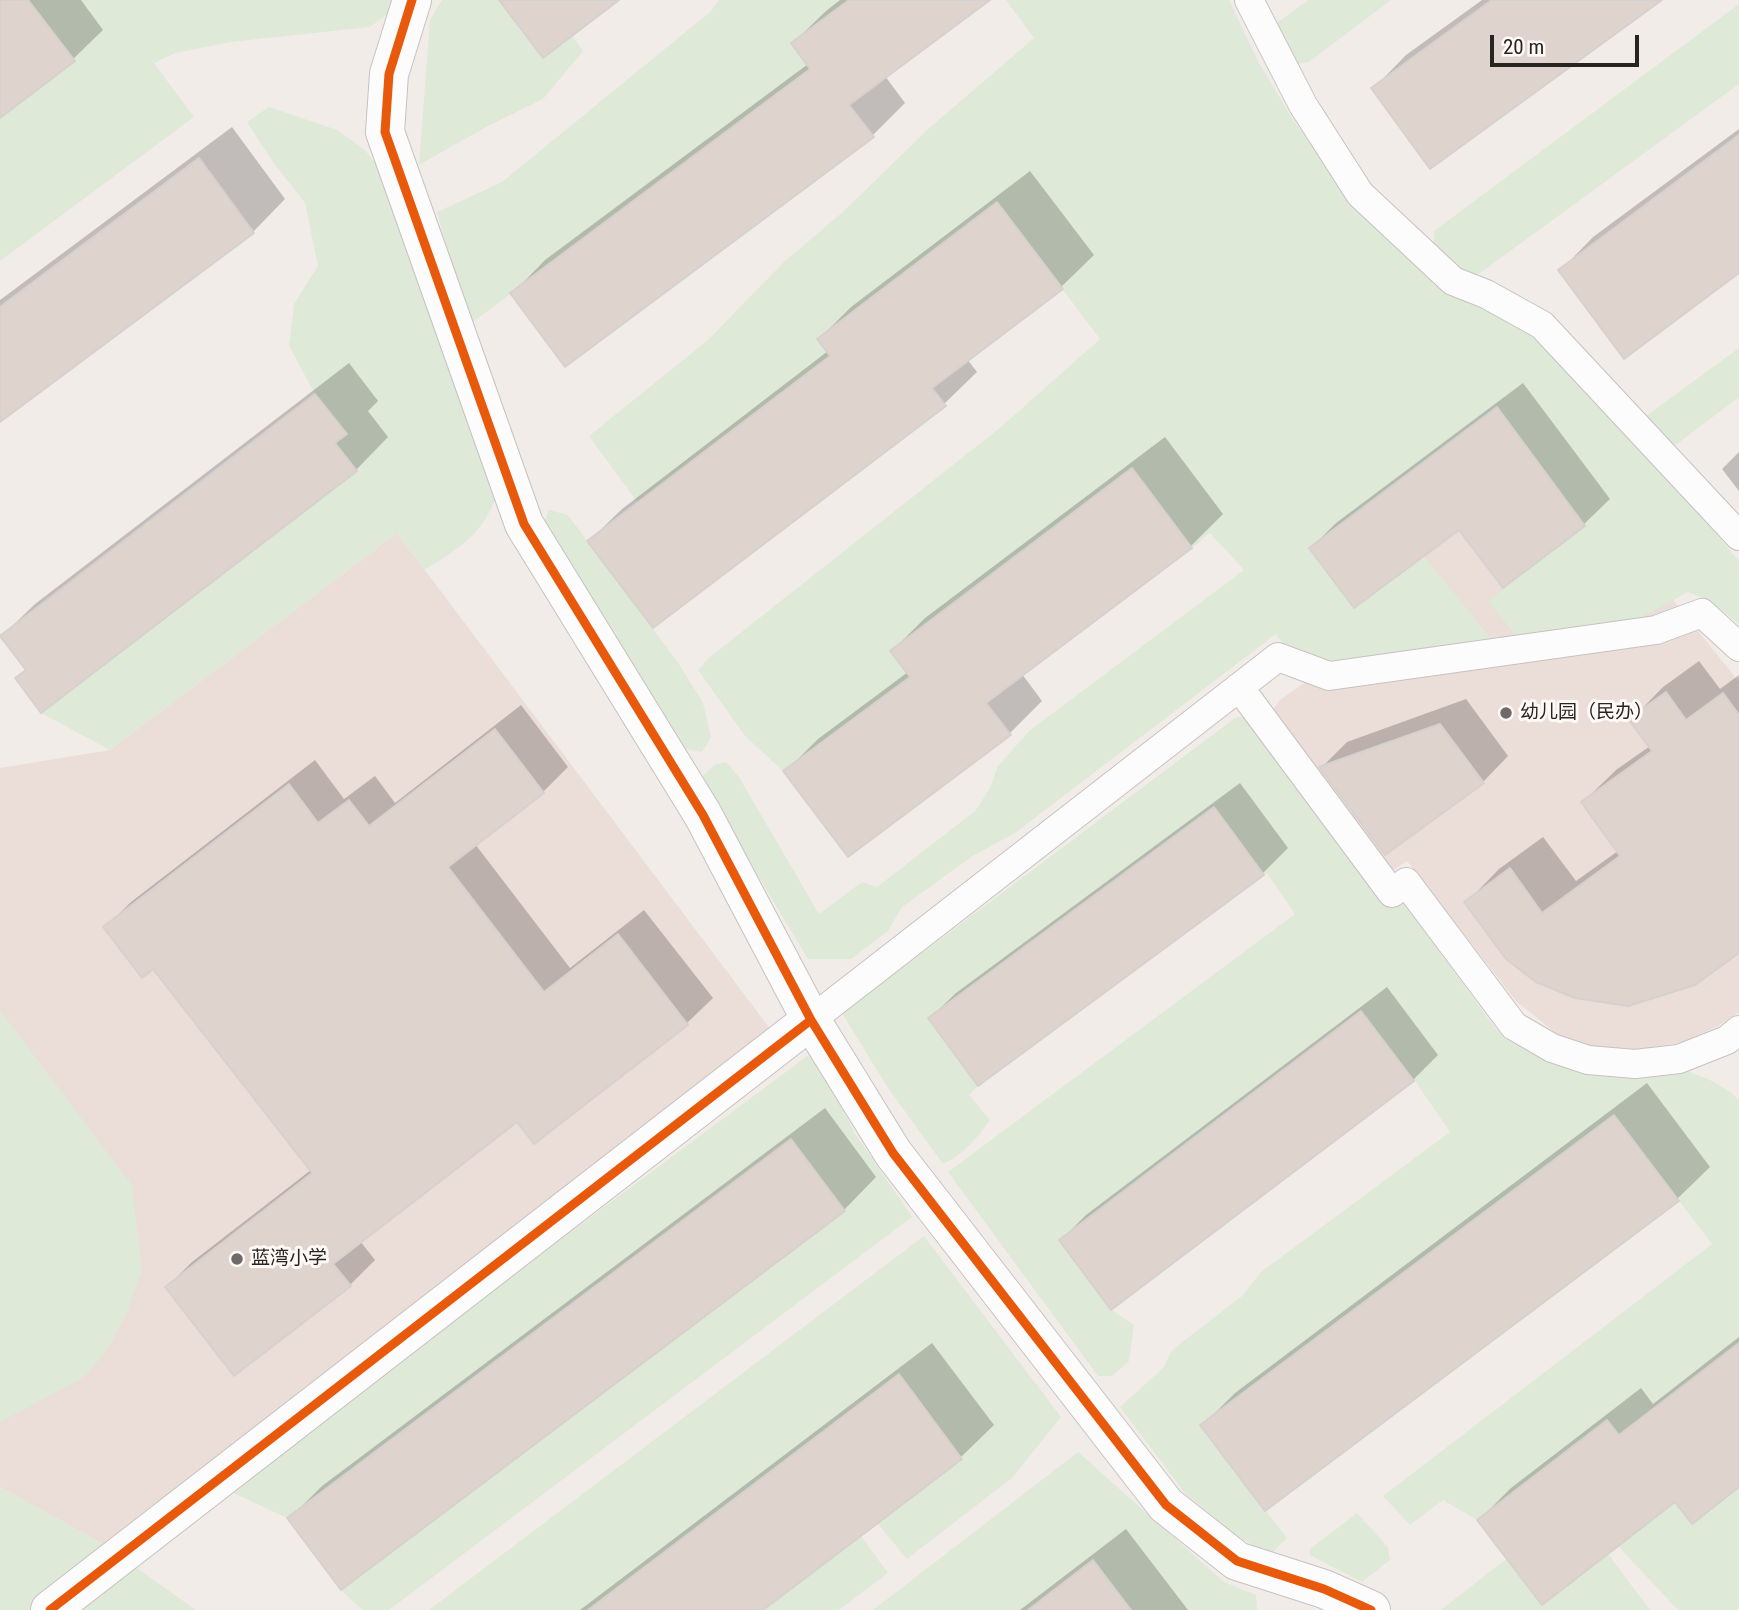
<!DOCTYPE html>
<html>
<head>
<meta charset="utf-8">
<style>
	body { margin:0 }
	#map { position:relative; width:1739px; height:1610px; overflow:hidden; background:#f2ece9; font-family:"Roboto Condensed",sans-serif }
	canvas { display:block }
	.scale { position:absolute; left:1490px; top:35px; width:149px; height:32px; box-sizing:border-box; border:4px solid #282421; border-top:0; padding-left:9px; font-size:21px; line-height:24px; white-space:nowrap; color:#282421; -webkit-text-stroke:5px #fef9f7; paint-order:stroke }
</style>
</head>
<body>
<div id="map">
<canvas width="1739" height="1610"></canvas>
<div class="scale">20 m</div>
</div>
<script>
const ctx = document.querySelector('canvas').getContext('2d');
ctx.lineJoin = 'round';
function fillPath(path, color) {
  ctx.fillStyle = color;
  ctx.fill(path, 'evenodd');
}
function strokePath(path, color, width, dash) {
  ctx.strokeStyle = color;
  ctx.lineWidth = width;
  ctx.lineCap = dash ? 'butt' : 'round';
  ctx.setLineDash(dash || []);
  ctx.stroke(path);
}
function write(font, color, halo, rows, align = 'center') {
  ctx.font = font + ' "Roboto Condensed","Noto Sans SC",sans-serif';
  ctx.lineWidth = 6;
  ctx.setLineDash([]);
  ctx.textBaseline = 'middle';
  ctx.strokeStyle = halo;
  ctx.fillStyle = color;
  for (const [text, x, y, turn = 0] of rows) {
    ctx.save();
    ctx.translate(x, y);
    ctx.rotate((+turn || 0) * Math.PI / 180);
    ctx.textAlign = isNaN(turn) ? turn : align;
    if (halo) ctx.strokeText(text, 0, 0);
    ctx.fillText(text, 0, 0);
    ctx.restore();
  }
}
const built = new Path2D(`
	M1407,382L1498,399L1550,447L1739,682V1012L1718,1026L1683,1042L1622,1053L1592,1048L1557,1034L1516,1001L1407,861L1386,875L1272,717L1273,709L1280,700L1307,681L1258,604Z
	M397,533L771,1030L103,1544L0,1487V768L110,750Z`);
const green = new Path2D(`
	M0,0H396L394,9L370,27L231,42L175,53L154,63L194,117L0,261Z
	M442,0H499L572,36L583,51L543,99L486,127L419,165L430,20Z
	M719,0H849L791,43L810,69L469,325L437,212L502,182L710,12Z
	M1006,0H1229L1258,61L1292,118L1354,203L1406,252L1468,303L1519,323L1564,365L1664,472L1739,561V624L1710,601L1688,592L1627,625L1518,639L1488,601L1585,525L1496,407L1309,548L1354,608L1424,556L1495,643L1340,664L1292,658L1276,634L1015,833L971,857L901,908L888,931L851,959H808L710,796L703,776L714,765L726,762L739,777L819,914L862,882L877,887L975,811L989,790L998,766L1029,731L1244,570L1210,533L1192,548L1132,469L890,651L910,677L783,771L745,736L698,670L710,657L1001,427L1100,339L997,203L817,339L830,356L638,503L589,436L708,340L784,262L844,211L928,129L1034,38Z
	M1308,0H1391L1309,62L1297,64L1276,36L1278,22Z
	M1739,4V84L1476,276L1463,274L1434,244V231Z
	M269,107L337,130L365,150L390,183L497,495C481,537 460,547 425,570L397,533L110,750L41,713L15,678L25,670L0,636L315,394L289,346L294,304L318,266L305,203L273,162L247,122Z
	M1739,348V397L1677,444L1671,445L1642,419Z
	M549,510L568,515L679,664L703,703L711,737L702,752L684,749L543,524Z
	M1246,715L1388,896L1405,904L1495,1028L1507,1040L1529,1052L1572,1065L1675,1066L1712,1081L1732,1093L1739,1101V1608L1736,1610H1678L1618,1546L1608,1554L1650,1610H1441L1506,1559L1477,1520L1443,1500L1410,1525L1383,1496L1712,1244L1679,1201L1266,1511L1287,1538L1270,1555L1234,1534L1185,1493L1120,1407L1163,1368L1172,1350L1242,1296L1261,1272L1450,1132L1415,1081L1112,1310L1134,1325L1129,1361L1112,1376H1098L948,1172L1295,914L1267,873L978,1086L969,1095L990,1120C978,1137 962,1156 943,1164L886,1085L842,1013L1235,718Z
	M0,1010L132,1185L142,1270L127,1313L108,1349L85,1377L0,1422Z
	M814,1051L854,1132L912,1217L389,1610H362L341,1590L845,1211L791,1140L287,1518L225,1489Z
	M924,1236L1061,1417L1012,1478L907,1559L878,1524L861,1536L888,1573L839,1610H429Z
	M1078,1452L1224,1582L1256,1595L1257,1610H873Z
	M0,1487L103,1544L196,1610H0Z
	M1357,1513L1388,1547L1390,1560L1362,1582L1310,1555V1549Z`);
const shadow = new Path2D(`
	M0,0H81L103,30L73,59L0,115Z
	M840,0H987L885,76L905,103L872,136L513,293L545,260L808,64L793,43L826,11Z
	M1482,0H1659L1374,88L1406,55Z
	M232,127L285,199L253,232L0,420V300Z
	M1739,129V271L1561,270L1593,237Z
	M1030,171L1094,255L1061,287L967,359L977,372L944,404L589,541L622,509L828,351L819,339L851,307Z
	M349,363L378,401L368,411L388,437L356,470L17,678L27,669L2,636L35,604Z
	M1523,383L1610,499L1584,524L1503,585L1459,527L1311,548L1336,523Z
	M1165,437L1223,514L1191,546L1022,674L1042,701L1010,733L786,771L818,739L908,672L892,651L925,618Z
	M1739,452V491L1722,469Z
	M1699,661L1720,689L1739,675V950L1467,902L1499,869L1543,837L1576,881L1618,851L1583,802L1616,770L1650,746L1631,720L1663,687Z
	M1466,699L1508,756L1483,782L1322,767L1347,742Z
	M521,705L568,767L543,792L475,844L570,968L644,910L713,998L687,1023L535,1141L517,1120L360,1241L375,1260L350,1285L167,1287L192,1262L311,1170L154,966L106,927L131,902L315,760L344,799L375,776L395,803Z
	M1240,783L1288,848L1263,873L930,1018L956,993Z
	M1387,987L1438,1055L1413,1080L1112,1308L1061,1240L1086,1215Z
	M1647,1083L1710,1167L1677,1199L1203,1425L1235,1393Z
	M825,1108L876,1177L844,1210L341,1587L289,1519L322,1486Z
	M1739,1337V1485L1675,1500L1479,1520L1511,1488L1641,1388L1653,1404Z
	M932,1343L994,1425L961,1457L759,1610H580Z
	M1126,1529L1188,1610H1020Z`);
const building = new Path2D(`
	M0,0H28L75,61L0,118Z
	M499,0H619L543,58Z
	M849,0H990L849,105L874,137L565,367L510,293L810,69L791,43Z
	M1492,0H1662L1430,169L1371,88Z
	M1739,135V273L1624,359L1558,270Z
	M199,158L254,233L0,422V307Z
	M997,202L1063,289L932,388L946,406L653,628L587,541L830,356L817,339Z
	M315,394L347,434L335,443L357,471L41,713L15,678L26,670L0,636Z
	M1497,407L1585,526L1503,588L1459,530L1354,608L1309,548Z
	M1132,468L1192,548L986,703L1011,735L848,857L783,771L910,677L890,651Z
	M1666,692L1686,720L1723,693L1739,715V953L1695,985L1628,1006L1575,998L1536,982L1506,959L1464,902L1510,868L1542,913L1620,856L1581,802L1652,751L1628,719Z
	M1440,724L1484,783L1385,855L1319,767Z
	M495,729L544,793L448,867L544,992L618,934L688,1025L534,1144L517,1122L333,1264L351,1286L234,1376L165,1287L312,1173L153,969L142,978L103,927L289,784L318,823L349,800L369,826Z
	M1214,807L1264,875L978,1086L928,1018Z
	M1361,1011L1414,1081L1111,1310L1059,1240Z
	M1614,1115L1679,1201L1265,1511L1200,1425Z
	M791,1139L845,1211L341,1590L287,1518Z
	M1739,1343V1487L1692,1524L1675,1502L1542,1605L1477,1520L1607,1420L1619,1435Z
	M899,1374L962,1459L878,1523L763,1610H588Z
	M1093,1560L1131,1610H1028Z`);
const service = new Path2D(`
	M1249,0L1303,105L1360,194L1453,281L1486,294L1542,325L1739,536
	M1239,687L1392,893L1406,882L1514,1026L1552,1048L1588,1060L1635,1064L1679,1059L1727,1040L1739,1030
	M811,1020L1278,657L1329,676L1656,630L1702,613L1739,647`);
const minor = new Path2D(`
	M412,0L389,74L385,132L524,524L703,815L811,1020L893,1153L1166,1505L1237,1561L1324,1589L1371,1610
	M50,1610L811,1020`);
const cycleway = new Path2D(`
	M412,0L389,74L385,132L524,524L703,815L811,1020L893,1153L1166,1505L1237,1561L1324,1589L1371,1610
	M50,1610L811,1020`);
const markers = [
	[1506,713,7,"#6f6a67"],
	[237,1259,7,"#6f6a67"]
];
const poiNames = [
	["幼儿园（民办）",1520,713],
	["蓝湾小学",251,1259]
];
fillPath(built, '#ebddd7');
fillPath(green, '#dfe9d8');
fillPath(shadow, '#0003');
fillPath(building, '#ded3cd');
strokePath(building, '#d6d1cf', 2);
strokePath(service, '#c7c2c0', 30);
strokePath(minor, '#c7c2c0', 40);
strokePath(service, '#fdfcfc', 28);
strokePath(minor, '#fdfcfc', 38);
strokePath(cycleway, '#e8590c', 9);
for (const [x, y, r, color] of markers) {
  const dot = new Path2D();
  dot.arc(x, y, r, 0, 2 * Math.PI);
  ctx.fillStyle = color;
  ctx.fill(dot);
  strokePath(dot, '#fef9f7', 2.5);
}
write('19px', '#282421', '#fef9f7', poiNames, 'left');
</script>
</body>
</html>
